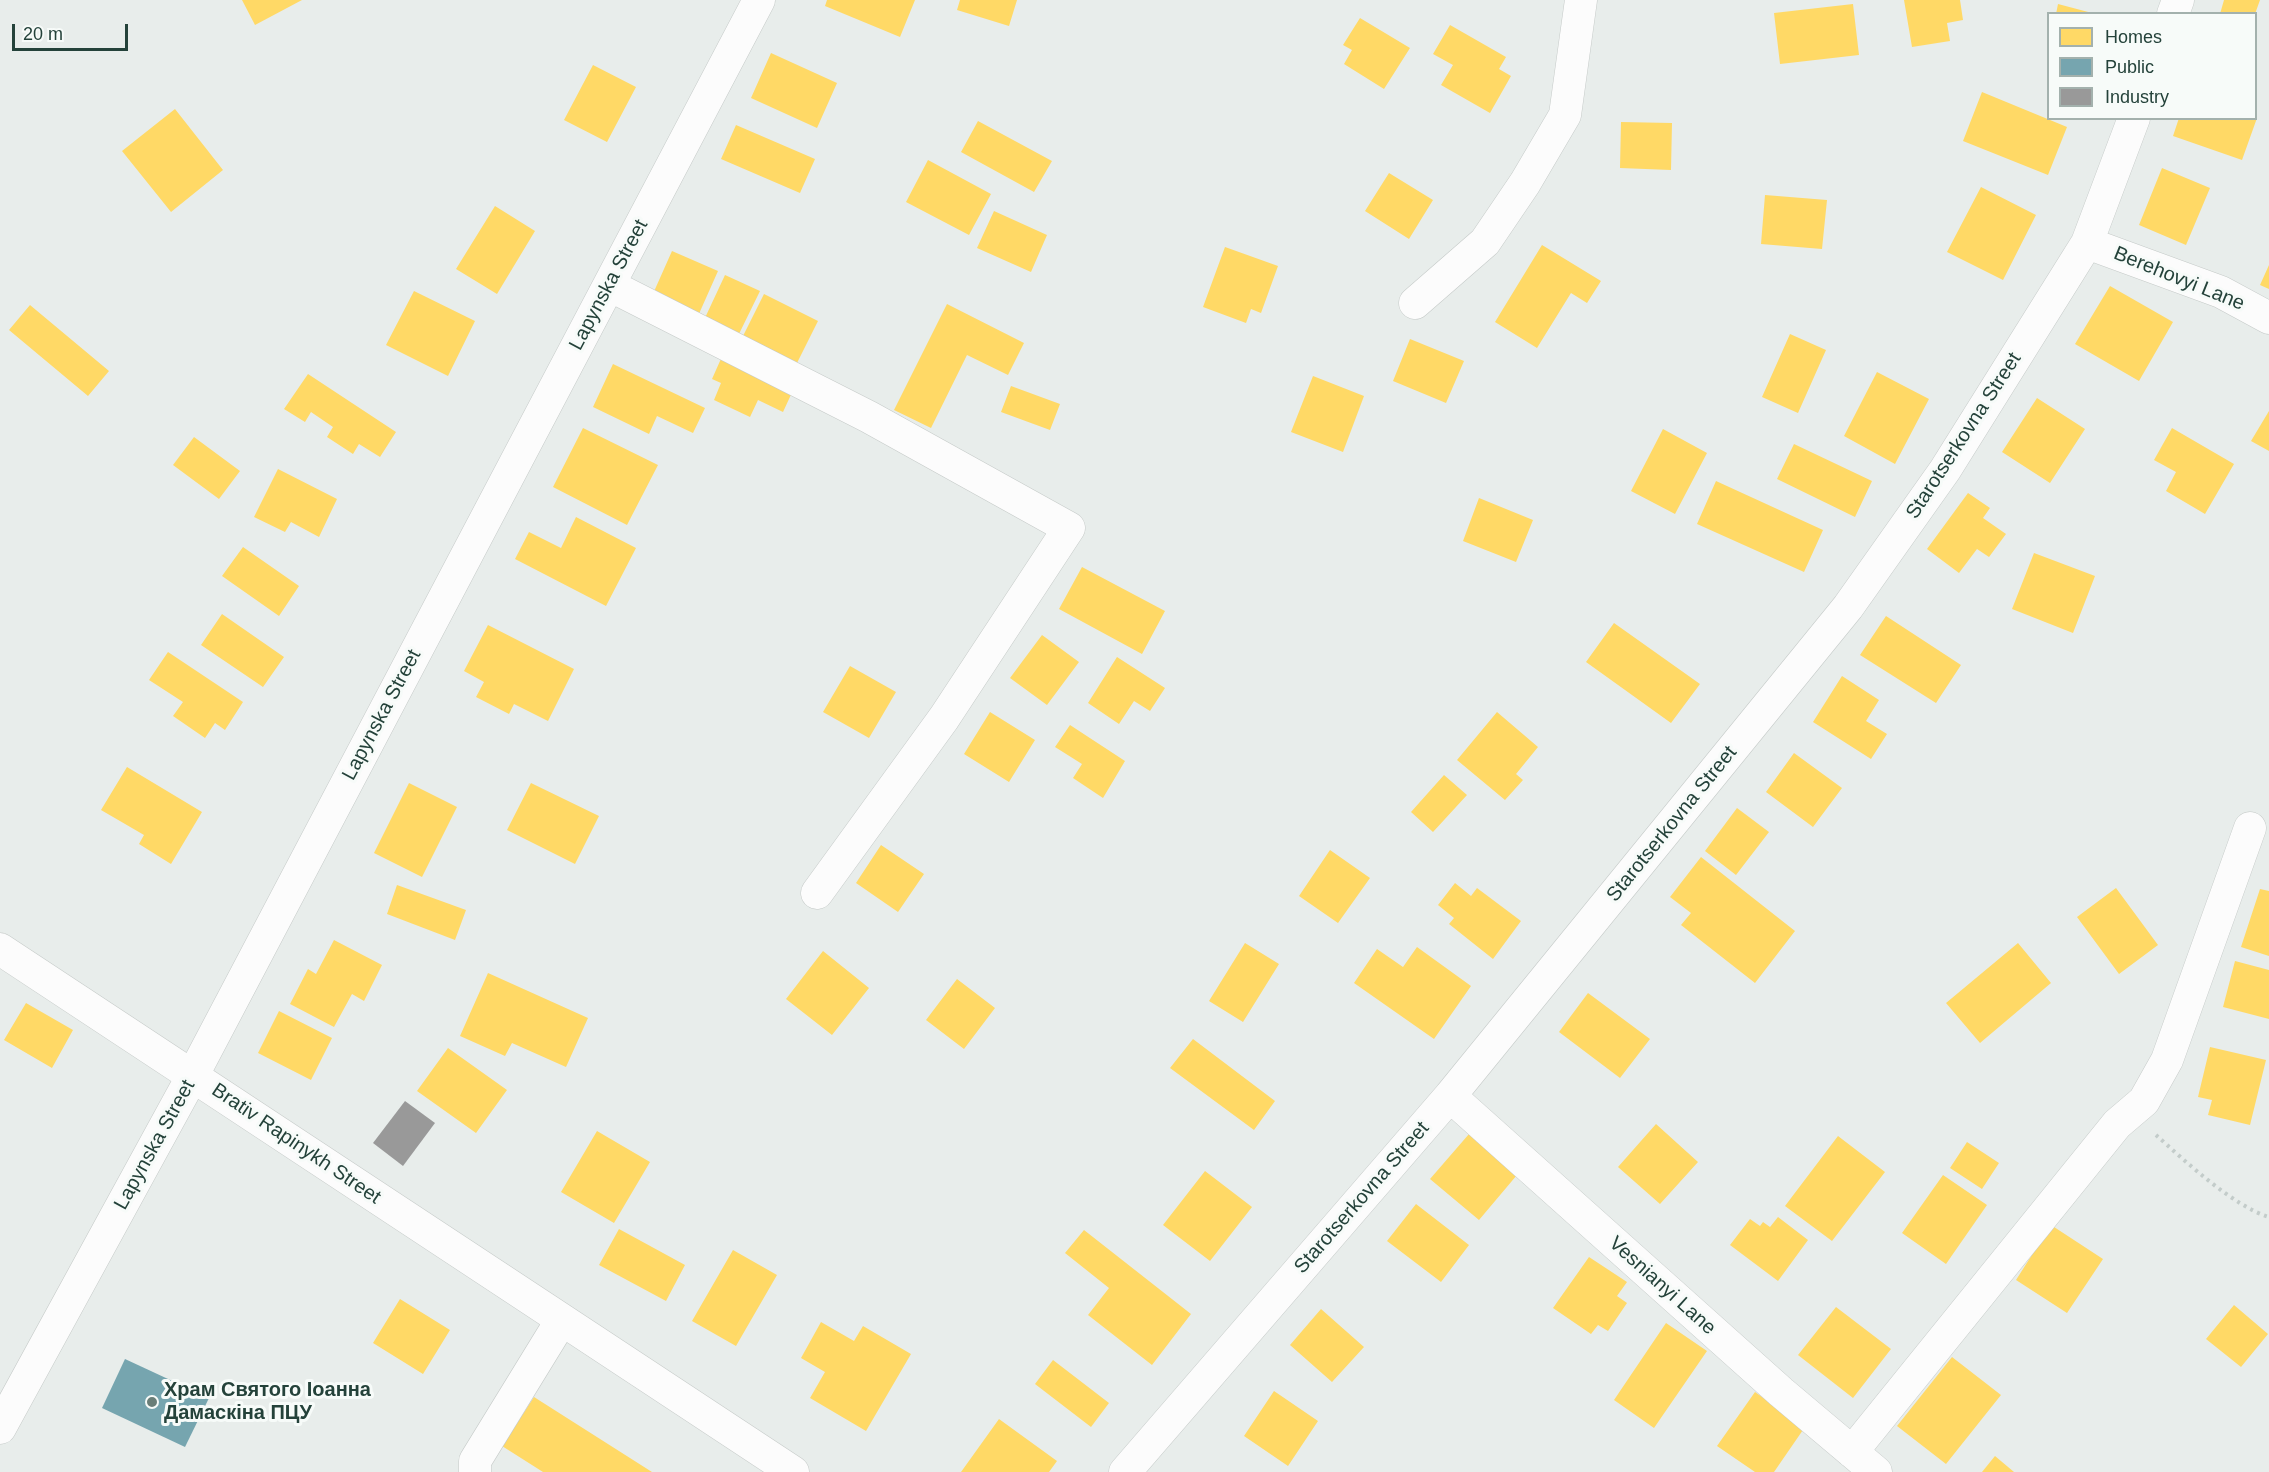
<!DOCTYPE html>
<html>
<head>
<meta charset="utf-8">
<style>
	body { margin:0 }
	#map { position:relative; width:2269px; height:1472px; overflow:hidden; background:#e8edeb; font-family:Helvetica,sans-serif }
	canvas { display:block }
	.legend { position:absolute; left:2047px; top:12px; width:210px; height:108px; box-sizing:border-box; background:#f7fbf9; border:2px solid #a3b1ad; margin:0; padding:8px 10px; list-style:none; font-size:18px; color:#24423a }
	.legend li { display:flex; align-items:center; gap:12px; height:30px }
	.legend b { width:30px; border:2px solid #a3b1ad }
	.scale { position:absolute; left:12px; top:24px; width:116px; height:27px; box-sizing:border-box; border:3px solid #24423a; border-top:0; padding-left:8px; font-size:18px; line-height:21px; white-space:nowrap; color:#24423a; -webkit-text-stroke:4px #f7fbf9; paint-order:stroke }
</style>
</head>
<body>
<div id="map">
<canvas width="2269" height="1472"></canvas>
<ul class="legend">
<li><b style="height:16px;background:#ffd966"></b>Homes</li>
<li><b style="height:16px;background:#76a5af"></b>Public</li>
<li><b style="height:16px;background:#999"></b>Industry</li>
</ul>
<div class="scale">20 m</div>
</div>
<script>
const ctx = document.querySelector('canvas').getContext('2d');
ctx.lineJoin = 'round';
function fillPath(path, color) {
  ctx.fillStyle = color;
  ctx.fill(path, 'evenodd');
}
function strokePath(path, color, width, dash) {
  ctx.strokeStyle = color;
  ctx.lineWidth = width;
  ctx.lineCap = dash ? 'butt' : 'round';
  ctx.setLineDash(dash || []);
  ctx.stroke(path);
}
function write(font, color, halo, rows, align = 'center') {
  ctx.font = font + ' Helvetica,sans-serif';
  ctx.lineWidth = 6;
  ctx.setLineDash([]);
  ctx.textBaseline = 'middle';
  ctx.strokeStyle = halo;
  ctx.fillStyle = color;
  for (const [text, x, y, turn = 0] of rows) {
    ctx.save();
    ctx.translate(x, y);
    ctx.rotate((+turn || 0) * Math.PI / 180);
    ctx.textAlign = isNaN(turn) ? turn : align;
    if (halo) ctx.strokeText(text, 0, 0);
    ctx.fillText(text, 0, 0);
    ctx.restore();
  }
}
const homes = new Path2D(`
	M242,0H302L255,25Z
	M827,0H915L900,37L825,6Z
	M960,0H1017L1009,26L957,10Z
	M1904,0H1960L1963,20L1947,23L1950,41L1912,47Z
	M2224,0H2260L2255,14H2220Z
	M1853,4L1859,55L1780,64L1774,13Z
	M2058,4L2092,13V14H2056Z
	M1360,18L1410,48L1384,89L1344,64L1352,50L1343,45Z
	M1450,25L1506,57L1499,69L1511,76L1490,113L1441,85L1453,65L1433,54Z
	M771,53L837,83L817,128L751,98Z
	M593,65L636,87L607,142L564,120Z
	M1982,92L2067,127L2048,175L1963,141Z
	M175,109L223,170L171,212L122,151Z
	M2179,118H2257L2242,160L2173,136Z
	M978,121L1052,161L1034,192L961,152Z
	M1621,122L1672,123L1671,170L1620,168Z
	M736,125L815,159L800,193L721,159Z
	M928,160L991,194L969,235L906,202Z
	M2162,168L2210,188L2186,245L2139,225Z
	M1389,173L1433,200L1409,239L1365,211Z
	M1981,187L2036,215L2003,280L1947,252Z
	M1765,195L1827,200L1822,249L1761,244Z
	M495,206L535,231L497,294L456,269Z
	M994,211L1047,235L1031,272L977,248Z
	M1542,245L1601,281L1587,303L1571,293L1537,348L1495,322Z
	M1225,247L1278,266L1261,313L1251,309L1246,323L1203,307Z
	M672,251L718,271L698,316L652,296Z
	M2269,265V289L2260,285Z
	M725,275L760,291L738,336L704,320Z
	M2110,286L2173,322L2139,381L2075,344Z
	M414,291L475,321L448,376L386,345Z
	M764,294L818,321L795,367L741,340Z
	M947,304L1024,343L1008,375L967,355L931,428L894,410Z
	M30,305L109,371L88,396L9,330Z
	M1790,334L1826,350L1798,413L1762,397Z
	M1410,339L1464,361L1446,403L1393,381Z
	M724,352L795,386L783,412L758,400L750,417L714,400L721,383L712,379Z
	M613,364L705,408L693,433L657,416L649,434L593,407Z
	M1877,372L1929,399L1895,464L1844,436Z
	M308,374L396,432L380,457L359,444L353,454L327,437L333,427L311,412L305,422L284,409Z
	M1313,376L1364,396L1343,452L1291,432Z
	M1011,386L1060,404L1050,430L1001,412Z
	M2037,398L2085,429L2050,483L2002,452Z
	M2269,411V451L2251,441Z
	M583,428L658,465L627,525L553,487Z
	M2172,428L2234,464L2205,514L2166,491L2176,472L2154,460Z
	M1663,429L1707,453L1675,514L1631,491Z
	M194,437L240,471L219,499L173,465Z
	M1794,444L1872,481L1855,517L1777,479Z
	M278,469L337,499L319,537L291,522L285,532L254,517Z
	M1716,481L1823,530L1804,572L1697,524Z
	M1968,493L1990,508L1983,518L2006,534L1989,557L1977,549L1959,573L1927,549Z
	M1479,498L1533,520L1516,562L1463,541Z
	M576,517L636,548L606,606L515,559L529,532L561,548Z
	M243,547L299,586L279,616L222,576Z
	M2034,553L2095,576L2073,633L2012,609Z
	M1082,567L1165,611L1142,654L1059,609Z
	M222,614L284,657L263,687L201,645Z
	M1886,616L1961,665L1936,703L1860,655Z
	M1614,623L1700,684L1671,723L1586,662Z
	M488,625L574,669L548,721L514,704L509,714L476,697L484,682L464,671Z
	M1042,635L1079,662L1047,705L1010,678Z
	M168,652L243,702L225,730L215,723L205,738L173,716L183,702L149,680Z
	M1117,657L1165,688L1150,711L1134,701L1119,724L1088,703Z
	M850,666L896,692L869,738L823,712Z
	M1842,676L1879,700L1866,721L1887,734L1871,759L1813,722Z
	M990,712L1035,740L1009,782L964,754Z
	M1497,712L1538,747L1516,774L1523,780L1505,800L1457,760Z
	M1070,725L1125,761L1103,798L1073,778L1082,764L1055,747Z
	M1794,753L1842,788L1813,827L1766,792Z
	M127,767L202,812L171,864L139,844L144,835L101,810Z
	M1444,775L1467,795L1433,832L1411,812Z
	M409,783L457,807L422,877L374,853Z
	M531,783L599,816L575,864L507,830Z
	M1737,808L1769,832L1736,875L1705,851Z
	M881,845L924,874L898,912L856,883Z
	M1330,850L1370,878L1338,923L1299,896Z
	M1701,857L1795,931L1755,983L1681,925L1691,913L1670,897Z
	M1455,883L1471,896L1477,888L1521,921L1493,959L1449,924L1454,918L1438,905Z
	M397,885L466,910L455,940L387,914Z
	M2116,888L2158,945L2119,974L2077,917Z
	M2260,889L2269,891V956L2241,947Z
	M334,940L382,965L364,1001L352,994L334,1027L290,1004L308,969L316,974Z
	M1245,943L1279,964L1243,1022L1209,1001Z
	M2018,943L2051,983L1980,1043L1946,1003Z
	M1417,947L1471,986L1434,1039L1354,983L1377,949L1403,967Z
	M823,951L869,988L832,1035L786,999Z
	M2235,961L2269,970V1019L2223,1007Z
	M488,973L588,1018L566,1067L512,1043L505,1056L460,1036Z
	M957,979L995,1008L964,1049L926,1020Z
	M1588,993L1650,1039L1620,1078L1559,1032Z
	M26,1003L73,1030L52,1068L4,1040Z
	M279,1011L332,1038L311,1080L258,1053Z
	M1193,1039L1275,1101L1254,1130L1170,1068Z
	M2210,1047L2266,1060L2250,1125L2208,1115L2212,1100L2198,1097Z
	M448,1048L507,1090L476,1133L417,1091Z
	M1656,1124L1698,1162L1660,1204L1618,1167Z
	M597,1131L650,1162L614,1223L561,1192Z
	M1469,1134L1517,1175L1479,1220L1430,1179Z
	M1838,1136L1885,1172L1832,1241L1785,1206Z
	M1967,1142L1999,1163L1982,1189L1950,1168Z
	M1205,1171L1252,1207L1210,1261L1163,1225Z
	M1943,1175L1987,1205L1946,1264L1902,1233Z
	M1416,1204L1469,1245L1441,1282L1387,1241Z
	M1778,1217L1808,1240L1778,1281L1730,1245L1750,1219L1760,1226L1763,1222L1770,1227Z
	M2051,1225L2103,1259L2067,1313L2016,1280Z
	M619,1229L685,1265L666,1301L599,1265Z
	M1084,1230L1191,1314L1152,1365L1088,1315L1109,1288L1065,1253Z
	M733,1250L777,1275L736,1346L692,1321Z
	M1589,1257L1627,1282L1617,1296L1627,1303L1608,1331L1598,1325L1591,1334L1553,1308Z
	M400,1299L450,1330L423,1374L373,1343Z
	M2234,1305L2268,1334L2241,1367L2206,1339Z
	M1836,1307L1891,1349L1853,1398L1798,1355Z
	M1321,1309L1364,1347L1332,1382L1290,1345Z
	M821,1322L854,1341L863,1326L911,1354L866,1431L810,1398L825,1372L801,1358Z
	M1666,1323L1707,1351L1654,1428L1614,1400Z
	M1952,1357L2001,1395L1946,1464L1897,1426Z
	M1053,1360L1109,1403L1091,1427L1035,1384Z
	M1274,1391L1318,1421L1288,1466L1244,1436Z
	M1755,1392L1805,1427L1774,1472H1755L1717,1446Z
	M534,1397L652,1472H543L502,1446Z
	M999,1419L1057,1461L1049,1472H961Z
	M1995,1456L2014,1472H1982Z`);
const public = new Path2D(`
	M125,1359L209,1398L185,1447L102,1408Z`);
const industry = new Path2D(`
	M405,1101L435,1123L403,1166L373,1143Z`);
const path = new Path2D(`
	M2156,1135C2185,1161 2233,1206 2269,1217`);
const minor = new Path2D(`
	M2173,14L2178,0
	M2087,243L2221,292L2269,318
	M609,285L869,417L1069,528L944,718L817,893
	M1415,303L1485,242L1525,183L1565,115L1581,0
	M0,949L793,1472
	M1450,1096L1781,1392L1876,1472
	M0,1428L193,1075L759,0
	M1852,1452L2117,1124L2144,1101L2167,1060L2250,828
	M475,1472V1461L561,1321
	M1125,1472L1450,1096L1848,607L1945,470L2087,243L2134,118`);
const markers = [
	[152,1402,6,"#697e78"]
];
const streetNames = [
	["Berehovyi Lane",2179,279,22],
	["Lapynska Street",609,285,-62],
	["Starotserkovna Street",1964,436,-57],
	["Lapynska Street",382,715,-62],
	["Starotserkovna Street",1672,824,-51],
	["Brativ Rapinykh Street",296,1144,34],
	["Lapynska Street",155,1145,-61],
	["Starotserkovna Street",1362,1198,-49],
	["Vesnianyi Lane",1662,1286,42]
];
const poiNames = [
	["Храм Святого Іоанна",164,1390],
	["Дамаскіна ПЦУ",164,1413]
];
fillPath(homes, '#ffd966');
fillPath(public, '#76a5af');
fillPath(industry, '#999');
strokePath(minor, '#c5cac8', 33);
strokePath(path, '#c3ccca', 4, [3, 4.5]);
strokePath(minor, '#fcfcfc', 32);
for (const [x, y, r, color] of markers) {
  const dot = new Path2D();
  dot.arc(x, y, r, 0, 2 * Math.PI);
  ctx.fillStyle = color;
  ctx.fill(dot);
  strokePath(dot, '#f7fbf9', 2);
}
write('20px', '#24423a', '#f7fbf9', streetNames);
write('bold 20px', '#24423a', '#f7fbf9', poiNames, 'left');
</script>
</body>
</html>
